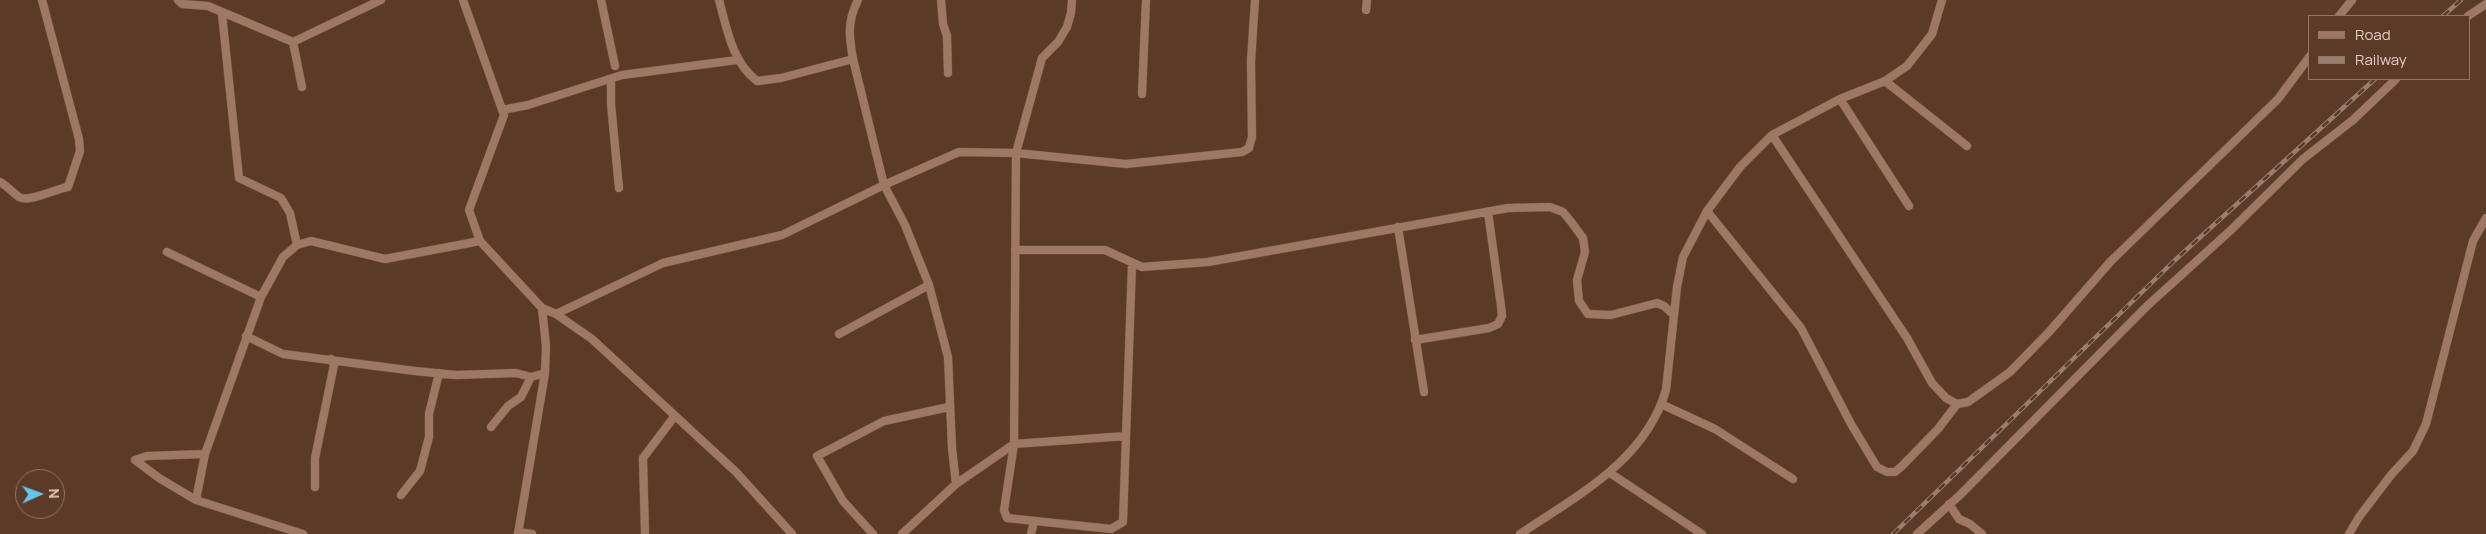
<!DOCTYPE html>
<html>
<head>
<meta charset="utf-8">
<style>
	body { margin:0 }
	#map { position:relative; width:2486px; height:534px; overflow:hidden; background:#5b3a28; font-family:Manrope,sans-serif }
	canvas { display:block }
	.legend { position:absolute; left:2308px; top:15px; width:162px; height:65px; box-sizing:border-box; background:#5b3a28; border:1px solid #917566; margin:0; padding:6px 9px; list-style:none; font-size:15px; color:#e2cdc2 }
	.legend li { display:flex; align-items:center; gap:10px; height:25px }
	.legend b { width:25px; border:1px solid #917566 }
	.north { position:absolute; left:15px; top:469px; width:50px; height:50px; box-sizing:border-box; background:#5b3a28; border:1px solid #917566; border-radius:50%; rotate:88deg; font-size:14px; font-weight:700; line-height:20px; text-align:center; color:#e2cdc2 }
	.north::after { content:''; display:block; margin:auto; width:18px; height:22px; background:#65c5ee; clip-path:polygon(50% 0,100% 100%,50% 72%,0 100%) }
</style>
</head>
<body>
<div id="map">
<canvas width="2486" height="534"></canvas>
<ul class="legend">
<li><b style="height:6px;background:#9e7865"></b>Road</li>
<li><b style="height:6px;background:#997e6f"></b>Railway</li>
</ul>
<div class="north">N</div>
</div>
<script>
const ctx = document.querySelector('canvas').getContext('2d');
ctx.lineJoin = 'round';
function strokePath(path, color, width, dash) {
  ctx.strokeStyle = color;
  ctx.lineWidth = width;
  ctx.lineCap = dash ? 'butt' : 'round';
  ctx.setLineDash(dash || []);
  ctx.stroke(path);
}
const street = new Path2D(`
	M178,0L182,4L208,6L293,42
	M463,0L504,115L469,210L480,241L542,308L546,346L545,373L518,534
	M601,0L615,66
	M719,0C727,29 732,62 757,81L781,78L853,59C849,36 847,22 858,0
	M941,0L943,24L947,36L948,73
	M1072,0L1071,13L1067,27L1058,42L1042,58L1016,153L1014,444L1004,510L1007,518L1111,529L1123,522L1132,264
	M1366,10L1367,0
	M222,14L239,178L281,198L290,213L297,245
	M2339,16L2352,0
	M2468,16L2486,4
	M853,59L884,185L905,225L929,285L948,357L952,448L956,484
	M611,80V104L619,188
	M1885,81L1967,146
	M302,87L293,42L381,0
	M1142,94L1146,0
	M1840,99L1909,206
	M502,110L528,105L622,75L737,60
	M1772,135L1907,338L1932,383L1946,398L1957,404L1968,402L2010,372L2049,332L2111,261L2278,99L2310,56
	M0,182C7,186 12,192 19,197C28,203 55,189 68,187L80,151L79,139L42,0
	M1707,211L1801,328L1851,424L1877,467L1887,472H1895L1902,466L1938,429L1957,404
	M1398,227L1424,392
	M1015,250H1105L1142,267L1208,262L1508,208L1550,207L1563,212L1572,223L1583,238L1585,252L1577,280L1579,301L1588,314L1611,315L1657,303L1664,306L1674,315
	M167,252L261,297
	M542,308L556,314L592,339L736,472L792,534
	M556,314L663,263L782,235L884,185L959,152L1016,153L1126,164L1242,152L1249,148L1252,137L1251,61L1255,0
	M839,334L929,285
	M246,336L283,354L415,371L456,375L516,373L531,377L545,373
	M1415,340L1489,328L1498,324L1502,316L1501,306L1488,212
	M1661,404L1715,429L1793,479
	M491,427L508,406L521,397L531,377
	M205,454L261,297L283,257L297,245L311,241L385,259L480,241
	M1610,473L1702,534
	M315,487V458L334,365L331,359
	M401,495L420,471L429,437V414L439,373
	M196,500L205,454L147,456L135,460L159,478L196,500L303,534
	M1949,504L1959,519L1970,524L1982,534
	M518,532L532,534
	M645,534L643,458L674,417
	M873,534L843,501L817,456L884,421L949,407
	M902,534L956,484L1014,444L1126,436
	M1031,534L1034,522
	M1520,534C1578,495 1645,461 1666,390L1677,287L1683,257L1707,211L1740,167L1772,135L1840,99L1885,81L1907,66L1932,34L1942,0
	M1917,534L1960,495L2147,306L2231,230L2303,159L2353,120L2396,79
	M2349,534L2359,517L2391,475L2413,451L2426,424L2473,241L2486,218`);
const rail = new Path2D(`
	M2443,16L2461,0
	M1893,534L2174,261L2375,79`);
strokePath(street, '#735748', 9);
strokePath(street, '#9e7865', 8);
strokePath(rail, '#997e6f', 4.5);
strokePath(rail, '#5b3a28', 2.5, [8]);
</script>
</body>
</html>
